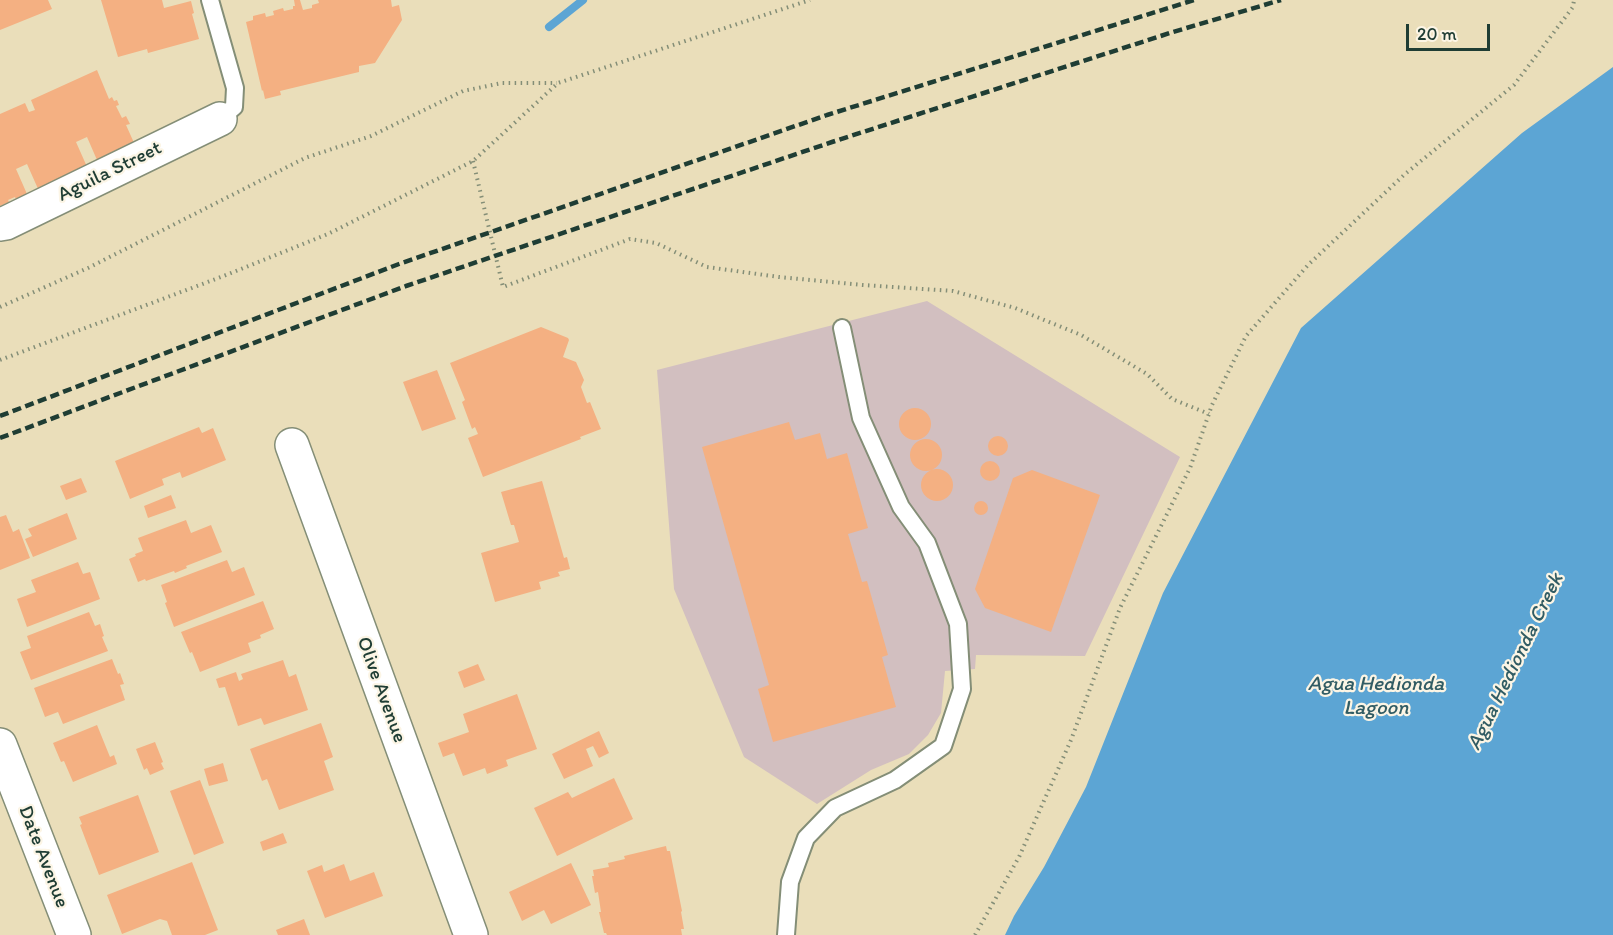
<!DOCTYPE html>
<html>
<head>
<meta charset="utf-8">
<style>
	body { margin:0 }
	#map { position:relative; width:1613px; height:935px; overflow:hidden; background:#eadeba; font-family:Itim,sans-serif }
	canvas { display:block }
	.scale { position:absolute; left:1406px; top:24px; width:84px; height:27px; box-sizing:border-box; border:3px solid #1f3d34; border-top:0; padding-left:8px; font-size:18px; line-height:21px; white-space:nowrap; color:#1f3d34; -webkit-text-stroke:4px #fcf5e5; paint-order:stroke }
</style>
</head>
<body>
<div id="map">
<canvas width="1613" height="935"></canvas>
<div class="scale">20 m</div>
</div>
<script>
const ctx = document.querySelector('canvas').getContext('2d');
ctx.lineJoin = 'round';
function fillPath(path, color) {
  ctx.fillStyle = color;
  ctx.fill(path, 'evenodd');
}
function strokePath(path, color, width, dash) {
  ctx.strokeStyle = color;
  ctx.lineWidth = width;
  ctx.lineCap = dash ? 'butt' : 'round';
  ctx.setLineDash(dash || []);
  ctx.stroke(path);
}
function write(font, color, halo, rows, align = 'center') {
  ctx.font = font + ' Itim,sans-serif';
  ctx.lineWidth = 4.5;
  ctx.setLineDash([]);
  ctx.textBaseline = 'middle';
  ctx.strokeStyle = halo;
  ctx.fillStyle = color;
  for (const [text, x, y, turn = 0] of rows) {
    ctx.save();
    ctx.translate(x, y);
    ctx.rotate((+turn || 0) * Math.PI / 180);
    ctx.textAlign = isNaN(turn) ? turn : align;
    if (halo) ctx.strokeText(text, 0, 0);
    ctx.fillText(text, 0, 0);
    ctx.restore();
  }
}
const industrial = new Path2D(`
	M927,301L1180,457L1085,656L976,655L975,669L945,671L941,713L928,735L909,754L871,770L817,804L744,757L674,589L657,370Z`);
const water = new Path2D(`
	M1613,67V935H1005L1014,916L1044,867L1086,787L1163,593L1301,328L1522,133Z`);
const stream = new Path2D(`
	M549,27L583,0`);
const building = new Path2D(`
	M0,0H48L52,9L0,30Z
	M101,0H162L164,8L191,1L194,13L192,14L199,39L148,53L147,49L118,57Z
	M294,0H300L303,10L312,8V5L319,3L318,0H391L392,7L399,5L402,20L375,63L359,66V72L280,91L281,95L265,99L263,90L262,91L246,22L253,20V16L265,13L266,17L274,15L273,11L283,8L284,11L293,9V6H295Z
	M97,70L109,99L112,97L114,101L117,100L119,105L116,106L122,118L126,116L130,124L126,125L135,145L97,160L87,137L76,142L88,169L71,174L55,181L56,183L39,191L27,164L16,169L27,194L16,199L15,197L8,200L9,202L0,206V114L25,103L29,112L35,110L31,100Z
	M541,327L568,338L569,340L563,357L576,362L584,380L581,387L587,403L590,402L601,429L580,437L581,439L483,477L468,438L478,434L475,427L472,429L462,402L465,400L450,363Z
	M437,370L456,419L422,431L403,382Z
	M899 424a16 16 0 1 1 32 0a16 16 0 1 1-32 0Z
	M789,422L795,440L820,433L827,459L847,453L868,528L848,534L862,582L867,581L888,655L882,657L896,707L773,742L758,689L769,685L702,447Z
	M199,427L202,433L213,428L226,460L182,478L180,472L162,479L164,485L130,499L115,461Z
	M988 446a10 10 0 1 1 20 0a10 10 0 1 1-20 0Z
	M910 455a16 16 0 1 1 32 0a16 16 0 1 1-32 0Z
	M980 471a10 10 0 1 1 20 0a10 10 0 1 1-20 0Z
	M921 485a16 16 0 1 1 32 0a16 16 0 1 1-32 0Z
	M1032,470L1100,495L1051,632L985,608L975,589L1013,478Z
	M81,478L87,492L66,500L60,486Z
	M542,481L564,558L567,557L570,569L558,572L560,576L539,582L541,589L495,602L481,553L519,542L514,525H511L501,492Z
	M171,495L176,508L148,518L144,506Z
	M974 508a7 7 0 1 1 14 0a7 7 0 1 1-14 0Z
	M67,513L77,539L33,557L25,539L32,536L28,529Z
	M6,515L13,532L19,529L30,558L0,570V517Z
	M186,520L191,533L211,525L222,552L186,566L187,568L175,573L174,571L146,581L145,579L138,582L129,559L136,556L135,554L143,551L138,538Z
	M227,560L232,572L244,567L255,595L174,627L165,603L167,602L161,585Z
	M78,562L83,574L90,572L100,599L27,627L17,599L36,592L31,580Z
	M263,601L274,629L260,635L261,638L248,643L251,652L200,672L192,652L190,653L181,632Z
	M89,612L95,626L100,624L104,636L102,637L108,651L31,680L20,652L31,648L27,636Z
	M112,659L118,674L120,673L124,684L120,685L125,700L63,724L58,712L45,717L34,688Z
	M283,660L289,677L296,674L308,710L264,725L261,718L238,726L225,687L219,688L216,679L236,672L239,681L243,679L241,674Z
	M478,664L485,680L464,688L458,672Z
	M517,694L537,749L506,760L508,766L487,774L485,768L463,776L454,753L443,757L438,743L469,732L463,714Z
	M321,723L333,757L324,761L334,790L279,810L267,779L262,781L250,749Z
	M97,725L110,757L114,755L117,764L73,782L64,761L61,762L53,743Z
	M599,731L609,753L599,758L593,746L586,749L593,766L564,779L552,754Z
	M155,742L163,762L161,763L164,769L150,775L147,768L144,770L136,749Z
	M223,763L228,781L209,786L204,769Z
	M614,778L633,819L557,856L534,808L568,792L572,798Z
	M200,780L224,843L194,855L170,791Z
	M138,795L159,852L99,875L80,825L82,824L79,817Z
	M283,833L287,843L263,851L260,842Z
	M666,846L667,851H670L682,911L681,912L684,929H681L682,935H607L606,933H604L599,912H601L598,892L595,893L592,876H594L593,870L609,867L608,863L625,859L624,856Z
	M192,862L218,930L205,935H172L167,921L160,919L122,934L107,895Z
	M571,863L591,905L551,924L544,910L522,921L509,892Z
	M344,864L350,881L374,872L383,896L325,918L307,871L322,865L324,872Z
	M304,919L310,935H278L276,930Z`);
const path = new Path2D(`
	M473,161L503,287L630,239L656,243L707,267L779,277L863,285L953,291L1015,308L1081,335L1147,374L1172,399L1209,414
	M0,307L88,268L305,158L371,136L463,91L502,83H557
	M0,360L221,277L328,234L473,161L558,83L810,0
	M975,935L1019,857L1071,740L1120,608L1190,468L1212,405L1246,336L1308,265L1405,174L1514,85L1573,7L1574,0`);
const lane = new Path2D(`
	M210,0L235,88L234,107L220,119
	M786,935L790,882L806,838L835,808L895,780L943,746L962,689L958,624L927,543L901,507L861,418L842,328`);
const street = new Path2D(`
	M0,224L6,223L220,119
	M292,445L471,935
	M0,745L74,935`);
const rail = new Path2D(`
	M0,416L399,264L827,115L1194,0
	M0,438L406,286L832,142L1173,32L1281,0`);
const streetNames = [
	["Aguila Street",110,172,-26],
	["Olive Avenue",381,690,70],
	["Date Avenue",43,857,69]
];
const waterNames = [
	["Agua Hedionda Creek",1516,662,-64],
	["Agua Hedionda",1376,685],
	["Lagoon",1376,709]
];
fillPath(industrial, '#d2bfc0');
fillPath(water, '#5ca5d4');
strokePath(stream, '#5ca5d4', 8);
fillPath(building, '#f4b082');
strokePath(lane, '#848e77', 20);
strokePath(street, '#848e77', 36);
strokePath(path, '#848e77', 4, [1.5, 4.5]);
strokePath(lane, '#fff', 16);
strokePath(street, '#fff', 33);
strokePath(rail, '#1f3d34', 4.5, [9, 4.5]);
write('20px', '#1f3d34', '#fcf5e5', streetNames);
write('italic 21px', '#315c64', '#fcf5e5', waterNames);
</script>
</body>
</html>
